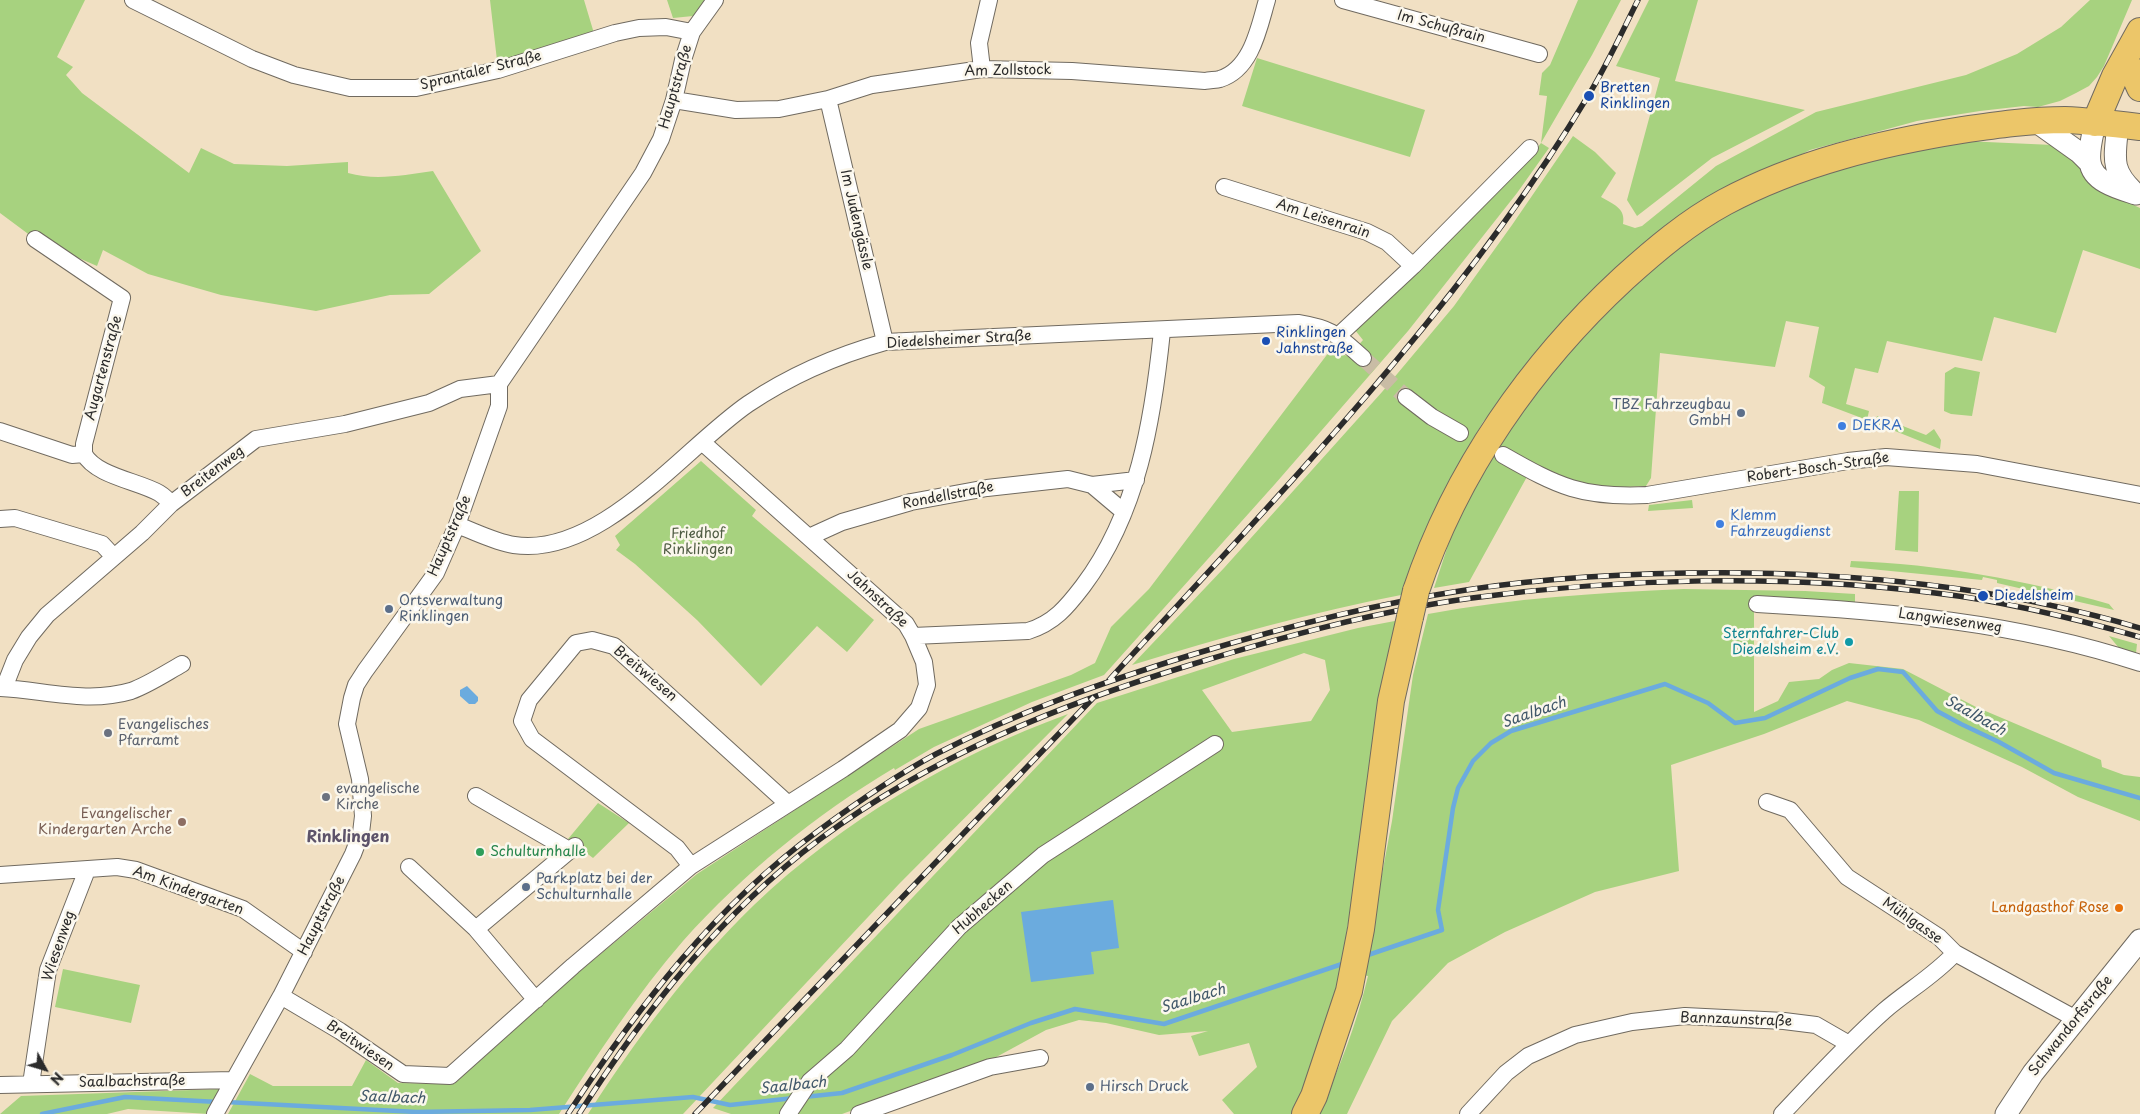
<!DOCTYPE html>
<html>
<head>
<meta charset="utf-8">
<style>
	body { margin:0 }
	#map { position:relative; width:2140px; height:1114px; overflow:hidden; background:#f1e0c3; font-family:"Playpen Sans",sans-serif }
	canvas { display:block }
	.north { position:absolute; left:20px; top:1044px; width:50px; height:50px; -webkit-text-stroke:4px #fbf7ec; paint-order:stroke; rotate:129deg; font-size:14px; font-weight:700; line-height:20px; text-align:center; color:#2b2b2b }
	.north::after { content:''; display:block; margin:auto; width:18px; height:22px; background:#2b2b2b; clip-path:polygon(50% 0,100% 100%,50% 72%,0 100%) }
</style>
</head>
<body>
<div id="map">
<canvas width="2140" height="1114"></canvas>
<div class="north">N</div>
</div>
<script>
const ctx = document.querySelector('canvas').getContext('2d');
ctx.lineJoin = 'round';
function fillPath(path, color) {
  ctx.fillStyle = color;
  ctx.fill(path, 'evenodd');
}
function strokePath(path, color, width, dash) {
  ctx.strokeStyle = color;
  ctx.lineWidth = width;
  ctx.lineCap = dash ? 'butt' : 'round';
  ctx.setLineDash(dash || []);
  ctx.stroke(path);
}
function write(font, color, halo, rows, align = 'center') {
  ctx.font = font + ' "Playpen Sans",sans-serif';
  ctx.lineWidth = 5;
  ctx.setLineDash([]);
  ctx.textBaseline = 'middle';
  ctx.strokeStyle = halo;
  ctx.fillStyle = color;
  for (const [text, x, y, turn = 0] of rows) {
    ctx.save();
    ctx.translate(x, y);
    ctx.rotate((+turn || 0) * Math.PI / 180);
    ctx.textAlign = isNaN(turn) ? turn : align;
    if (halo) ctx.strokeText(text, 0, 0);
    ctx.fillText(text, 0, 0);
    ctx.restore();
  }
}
const green = new Path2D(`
	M0,0H85L57,57L73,67L66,75L82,93L189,173L201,148L234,164L287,166L348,162V173C376,181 404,175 433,171L481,251L429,294L390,295L316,311L221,295L148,274L103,250L97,266L35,239L0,213Z
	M490,0H584L596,40L498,69Z
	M667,0H707L693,16L673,18Z
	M1578,0H1621L1592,55L1541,143L1549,148L1517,193L1408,331L1275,484L1104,675L1032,702L934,747L895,770L894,768C815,815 744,873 683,941C637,994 597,1055 559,1114H228L250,1074L273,1086H352L366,1060L398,1083L454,1084L579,972L697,874L919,729L1071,675L1095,663L1111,627L1149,589L1329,352L1349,356L1363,340L1355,330L1515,175L1541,143L1547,96L1539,95L1542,73L1550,65Z
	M1649,0H1698L1675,81L1805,110L1712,158L1637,216L1627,200L1660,78L1616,66Z
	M2090,0H2132L2104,66L2097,77L2089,86L2076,93L2060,101L2038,107L2024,106L1980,111L1917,121L1810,150L1682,215L1547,344L1483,422L1452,477L1406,594C1313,612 1222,637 1132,665L1224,568L1382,392L1454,306L1512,225L1573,136L1595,152L1616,173L1601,197C1613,204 1626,208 1623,224L1635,228L1642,226L1716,166L1816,112L1966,75L2017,54L2061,27Z
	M1257,58L1425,110L1410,157L1242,106Z
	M1964,141L2053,145L2127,202L2140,208V269L2083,250L2056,333L1994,317L1982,361L1887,341L1878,373L1855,368L1846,404L1869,411L1867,420L1822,403L1825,387L1809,377L1819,327L1786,321L1775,367L1660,353L1651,478L1646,486L1606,488L1576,482L1534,464L1469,582L1434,588L1455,524L1501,442L1565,355L1634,285L1687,240L1733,211L1815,174L1863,158Z
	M1955,367L1980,372L1972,416L1951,414L1944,411L1945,373Z
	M1877,416L1926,435L1934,429L1941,440L1940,449L1875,423Z
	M701,461L756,510L752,516L874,620L847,652L817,626L761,686L697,620L635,564L616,550L620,545L615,536Z
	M1899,491H1919L1918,552L1895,550Z
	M1692,500L1693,508L1648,511L1649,505Z
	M1851,561C1939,564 2025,580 2109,604L2114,610L1997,583V580L1983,577L1982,580L1850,567Z
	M1684,589L1805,591L1855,594V613L1754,607V712L1778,701L1789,682L1819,679L1832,670L1849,663L1903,669L1976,707L2101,760L2102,767L2124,775L2140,777V821L2078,797L2022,767L1919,720L1847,701L1764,734L1671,765L1679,871L1595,892L1505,932L1448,963L1392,1021L1347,1114H1318C1339,1070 1357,1023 1368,976L1363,975L1392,821L1413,675L1428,614C1513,598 1598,593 1684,589Z
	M1400,620L1369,808L1347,929L1342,971L1311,1080L1293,1114H1234L1222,1100L1257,1067L1249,1043L1199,1056L1191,1036L1208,1031L1159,1035L1106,1023L1079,1020L1046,1030L989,1061L842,1114H731L713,1108L1097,703L1234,659L1358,628ZM1304,653L1325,660L1330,690L1311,721L1232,732L1202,690Z
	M2109,636L2137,644L2136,653L2124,654Z
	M1068,714L899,884L683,1114H588C636,1039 690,967 754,905C843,820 953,756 1068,714Z
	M598,803L629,823L593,858L568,839Z
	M63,969L140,985L131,1023L55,1007Z
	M221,1089L209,1114L128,1109L107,1114H0L21,1096Z`);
const water = new Path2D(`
	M467,686L478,697V701L475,704H469L460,696V690Z
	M1113,900L1119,948L1091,952L1094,974L1031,982L1021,912Z`);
const stream = new Path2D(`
	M1365,956L1442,930L1438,910L1453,808L1458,788L1473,761L1491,743L1511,731L1665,684L1708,703L1735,723L1765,718L1850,678L1878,669L1903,672L1937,711L1961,724L1999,742L2054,773L2140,798
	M804,1097L842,1093L952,1055L1031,1023L1075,1009L1164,1024L1345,963
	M226,1102L417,1112L530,1110L693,1097L730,1105L794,1098
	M42,1114L125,1097L218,1102`);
const minorTunnel = new Path2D(`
	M1363,358L1406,397`);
const minor = new Path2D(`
	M133,0L252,59L294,75L350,88H416L498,70L615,33L639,28L666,27L692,32
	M1343,0L1539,54
	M982,69L979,43L989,0
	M828,99L885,342
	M674,100L736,110L779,109L828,99L872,85L982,69L1072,71L1205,81C1210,80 1216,80 1220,79C1252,69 1259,27 1267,0
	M1224,187L1367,232L1387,242L1413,266
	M35,239L122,298L84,444V454
	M1338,336L1413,266L1530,148
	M1406,397L1432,417L1460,433
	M0,431L72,455L84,454C96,476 138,481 159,493C164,496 168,500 171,504
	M702,442L906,624L913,636L1028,631C1054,623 1067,607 1083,586C1138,513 1153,420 1162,331
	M1503,455C1559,487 1582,498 1647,495L1848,461L1886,457L1977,464L2140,495
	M1092,485L1124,512
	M0,519L15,518L102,544L114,557
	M457,525C476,532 495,542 514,545C600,558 684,448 748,404C791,375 835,356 885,342L1298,323C1334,329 1337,335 1363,358
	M809,537L842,522L911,502L987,488L1068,479L1092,485L1136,480
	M1757,604C1887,611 2016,622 2140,663
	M0,688C44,690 87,704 131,691C148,685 166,673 182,664
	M4,688L15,660L29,637L47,615L142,533L171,504L256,439L345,424L429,403L460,389L499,384
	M476,796L569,850
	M1767,802L1790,810L1847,877L1939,937L1955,953L2076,1019
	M691,866L677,848L532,739L522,721L529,700L576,643L592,640L614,646L787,803
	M409,867L476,929
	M0,875L117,867L136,870L243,909L304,952
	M281,996L340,1031L403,1074L450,1076L573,966L691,866L843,769L900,730L919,708L927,685L924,662L913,636
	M536,1000L476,929L575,846
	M31,1084L48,970L87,870
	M0,1085L233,1080
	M215,1114L281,996L353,854L361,833L363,816L360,779L347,724L352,698L356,685L365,671L436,573L457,525L499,406V384L643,173L661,139L674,100L683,60L692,32L715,0
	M788,1114L810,1081L847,1049L959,927L1043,855L1215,744
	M859,1114L990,1067L1040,1058
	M1468,1114L1506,1073L1528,1056L1575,1035L1632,1022L1685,1016L1784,1021L1816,1025L1849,1044
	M1782,1114C1815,1079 1848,1043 1884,1011C1907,991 1934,976 1955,953`);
const tertiary = new Path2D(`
	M2035,121L2080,153L2090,163
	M2095,123C2093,134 2088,150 2090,162C2092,182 2120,189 2136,194
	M2118,124C2115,157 2109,170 2136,194
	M2006,1114L2033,1073L2140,940`);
const primary = new Path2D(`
	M2132,70L2140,88
	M2095,123L2115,76L2140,31
	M1416,591C1456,471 1531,364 1624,278C1655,250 1688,222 1725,202C1798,163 1881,143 1962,130C1996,125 2031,120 2065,120C2090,121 2115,124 2140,127
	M1305,1114L1314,1096L1349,991L1361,929L1391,701L1410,617`);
const rail = new Path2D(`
	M1109,680C1278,495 1458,312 1588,96C1607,65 1622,32 1638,0
	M568,1114C637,1008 715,906 818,831C856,803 895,776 936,754C1017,712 1104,682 1191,655C1281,628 1373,604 1466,590C1559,576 1654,572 1748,573C1881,575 2012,590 2140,628
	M579,1114C645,1011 721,913 820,839C932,756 1059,705 1190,665C1282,637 1377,611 1472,598C1621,578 1785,574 1935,593C2004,601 2073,618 2140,637
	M695,1114L1094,697`);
const primaryBridge = new Path2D(`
	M1410,617L1416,591`);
const markers = [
	[1589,96,6,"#1a4fb4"],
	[1266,341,5,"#1a4fb4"],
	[1741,413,5,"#5c6f8a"],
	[1842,426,5,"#3f7fe0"],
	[1720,524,5,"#3f7fe0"],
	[1983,596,6,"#1a4fb4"],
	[389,609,5,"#5c6f8a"],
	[1849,642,5,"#0f9aa8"],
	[108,733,5,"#6b7280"],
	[326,797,5,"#6b7280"],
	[182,822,5,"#8d6e63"],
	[480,852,5,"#2e9e5b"],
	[526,887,5,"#5c6f8a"],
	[2119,908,5,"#e8710a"],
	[1090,1087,5,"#5c6f8a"]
];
const streetNames = [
	["Im Schußrain",1441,27,15],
	["Sprantaler Straße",481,71,-14],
	["Am Zollstock",1008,71,-1],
	["Hauptstraße",676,87,-74],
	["Am Leisenrain",1323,219,18],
	["Im Judengässle",856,220,77],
	["Diedelsheimer Straße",959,340,-3],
	["Augartenstraße",104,368,-75],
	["Robert-Bosch-Straße",1818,468,-8],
	["Breitenweg",213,472,-37],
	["Rondellstraße",948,496,-11],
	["Hauptstraße",450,536,-66],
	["Jahnstraße",877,599,43],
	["Langwiesenweg",1950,621,8],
	["Breitwiesen",645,674,40],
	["Am Kindergarten",188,891,20],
	["Hubhecken",983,908,-41],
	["Hauptstraße",322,916,-63],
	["Mühlgasse",1912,921,35],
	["Wiesenweg",59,946,-71],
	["Bannzaunstraße",1736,1020,2],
	["Schwandorfstraße",2071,1026,-51],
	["Breitwiesen",360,1046,34],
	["Saalbachstraße",132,1082,-1]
];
const transitNames = [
	["Bretten",1600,88],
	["Rinklingen",1600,104],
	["Rinklingen",1276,333],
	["Jahnstraße",1276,349],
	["Diedelsheim",1994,596]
];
const serviceNames = [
	["TBZ Fahrzeugbau",1731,405,"right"],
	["GmbH",1731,421,"right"],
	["Ortsverwaltung",399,601],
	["Rinklingen",399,617],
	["Parkplatz bei der",536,879],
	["Schulturnhalle",536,895],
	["Hirsch Druck",1100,1087]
];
const shopNames = [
	["DEKRA",1852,426],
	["Klemm",1730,516],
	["Fahrzeugdienst",1730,532]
];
const parkNames = [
	["Friedhof",698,534],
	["Rinklingen",698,550]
];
const cultureNames = [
	["Sternfahrer-Club",1839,634],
	["Diedelsheim e.V.",1839,650]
];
const worshipNames = [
	["Evangelisches",118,725],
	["Pfarramt",118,741],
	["evangelische",336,789],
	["Kirche",336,805]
];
const educationNames = [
	["Evangelischer",172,814],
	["Kindergarten Arche",172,830]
];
const leisureNames = [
	["Schulturnhalle",490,852]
];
const foodNames = [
	["Landgasthof Rose",2109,908]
];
const waterNames = [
	["Saalbach",1534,713,-19],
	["Saalbach",1975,716,29],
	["Saalbach",1193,999,-17],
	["Saalbach",793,1086,-6],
	["Saalbach",392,1098,2]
];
const quarterNames = [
	["Rinklingen",348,838]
];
fillPath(green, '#a7d27f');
fillPath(water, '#6babde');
strokePath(stream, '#6babde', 4.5);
strokePath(minorTunnel, '#c9bca5', 16, [16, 8]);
strokePath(minor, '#706a60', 18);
strokePath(tertiary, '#706a60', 23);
strokePath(primary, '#706a60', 28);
strokePath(minor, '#fff', 16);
strokePath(tertiary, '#fff', 21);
strokePath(primary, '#ecc669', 26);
strokePath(rail, '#2b2b2b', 5.5);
strokePath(rail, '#fbf7ec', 4, [11]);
strokePath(primaryBridge, '#706a60', 28, []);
strokePath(primaryBridge, '#ecc669', 26);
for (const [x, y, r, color] of markers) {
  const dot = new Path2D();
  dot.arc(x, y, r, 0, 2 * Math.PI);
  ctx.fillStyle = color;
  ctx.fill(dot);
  strokePath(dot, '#fbf7ec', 2);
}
write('14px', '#2b2b2b', '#fbf7ec', streetNames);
write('14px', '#164399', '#fbf7ec', transitNames, 'left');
write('14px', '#4e5e75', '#fbf7ec', serviceNames, 'left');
write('14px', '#366cbe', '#fbf7ec', shopNames, 'left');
write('14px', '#505d44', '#fbf7ec', parkNames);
write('14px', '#0d838f', '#fbf7ec', cultureNames, 'right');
write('14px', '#5b616d', '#fbf7ec', worshipNames, 'left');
write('14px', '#785e54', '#fbf7ec', educationNames, 'right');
write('14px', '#27864d', '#fbf7ec', leisureNames, 'left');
write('14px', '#c56008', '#fbf7ec', foodNames, 'right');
write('italic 15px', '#41586a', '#fbf7ec', waterNames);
write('bold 16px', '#5d536a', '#fbf7ec', quarterNames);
</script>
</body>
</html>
